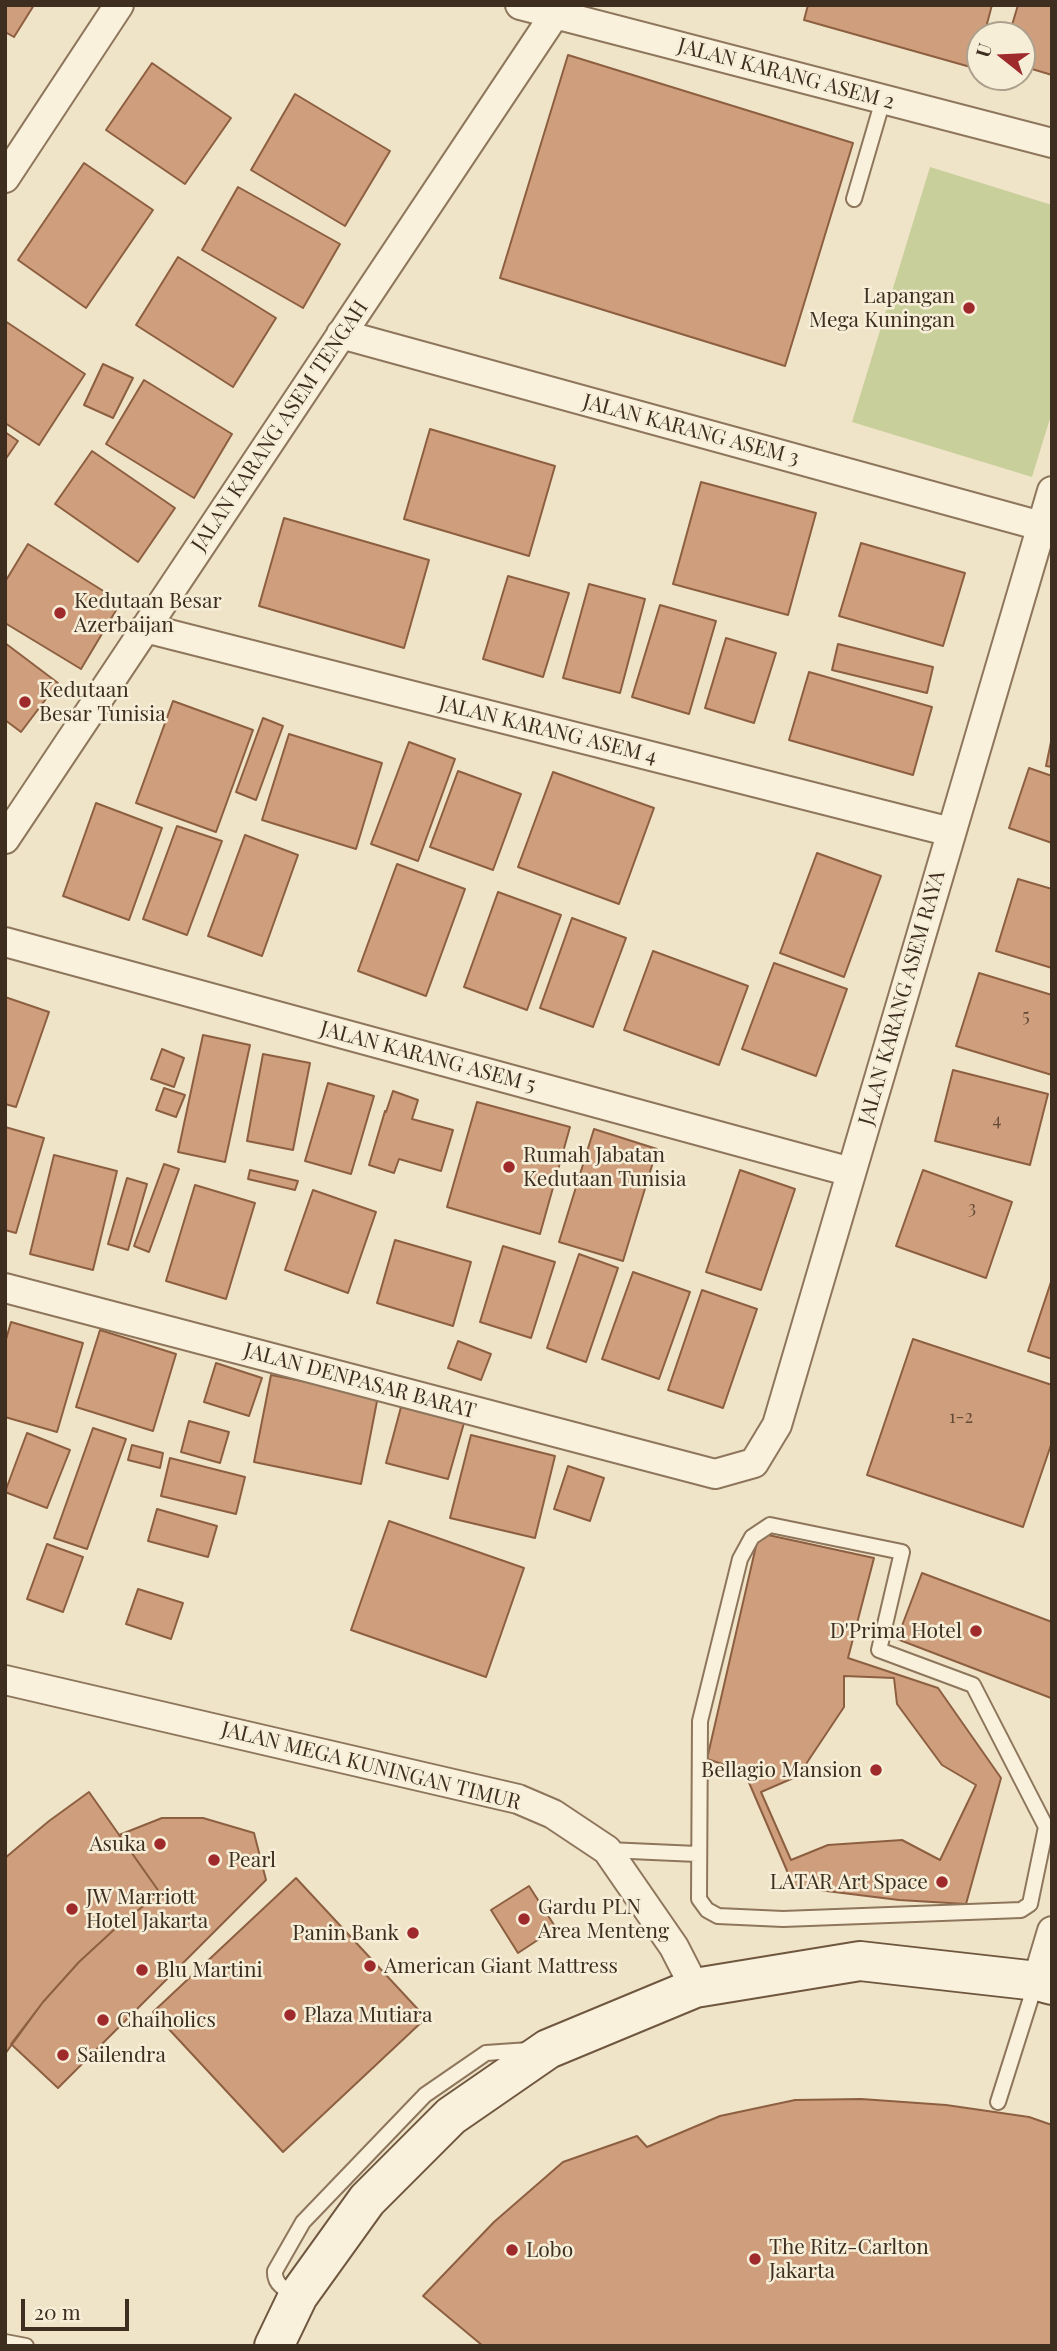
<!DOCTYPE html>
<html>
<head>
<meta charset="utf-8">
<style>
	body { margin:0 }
	#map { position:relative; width:1057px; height:2351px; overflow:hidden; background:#f0e4c8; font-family:"Playfair Display",serif }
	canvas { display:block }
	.frame { position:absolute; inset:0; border:7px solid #3d2e20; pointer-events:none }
	.north { position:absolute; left:966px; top:21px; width:70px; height:70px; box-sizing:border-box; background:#f7eed8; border:2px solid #ada18e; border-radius:50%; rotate:288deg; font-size:19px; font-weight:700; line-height:28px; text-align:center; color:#3d2e20 }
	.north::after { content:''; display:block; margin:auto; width:24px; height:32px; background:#9e2a2b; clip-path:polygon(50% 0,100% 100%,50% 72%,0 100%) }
	.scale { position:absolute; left:21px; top:2299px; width:108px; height:32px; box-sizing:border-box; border:4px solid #3d2e20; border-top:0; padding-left:9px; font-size:21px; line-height:24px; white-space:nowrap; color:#3d2e20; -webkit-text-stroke:5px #f7eed8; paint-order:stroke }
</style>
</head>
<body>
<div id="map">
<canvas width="1057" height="2351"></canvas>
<div class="frame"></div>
<div class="north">U</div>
<div class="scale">20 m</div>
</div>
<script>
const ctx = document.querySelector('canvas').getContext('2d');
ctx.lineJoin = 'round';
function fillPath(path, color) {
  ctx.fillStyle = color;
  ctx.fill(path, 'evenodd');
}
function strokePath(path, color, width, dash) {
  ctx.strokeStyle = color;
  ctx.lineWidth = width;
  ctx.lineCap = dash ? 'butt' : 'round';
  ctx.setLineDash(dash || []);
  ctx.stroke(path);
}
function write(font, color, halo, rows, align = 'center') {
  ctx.font = font + ' "Playfair Display",serif';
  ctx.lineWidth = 5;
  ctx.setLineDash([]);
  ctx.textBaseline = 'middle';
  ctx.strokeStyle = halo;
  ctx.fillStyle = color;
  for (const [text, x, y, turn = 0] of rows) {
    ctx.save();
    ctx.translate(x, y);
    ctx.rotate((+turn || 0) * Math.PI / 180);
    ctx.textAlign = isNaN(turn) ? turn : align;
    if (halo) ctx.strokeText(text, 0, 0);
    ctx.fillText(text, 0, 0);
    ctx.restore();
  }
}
const green = new Path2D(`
	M930,167L1052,205V412L1032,477L852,422Z`);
const building = new Path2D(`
	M5,5H34L14,37L5,32Z
	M808,5H992L984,35H980V48L974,68L804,20Z
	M1018,5H1052V75L1022,66V35H1009Z
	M568,55L853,143L785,366L500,278Z
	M152,63L231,118L185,184L106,130Z
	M295,94L390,151L345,226L251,170Z
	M84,163L153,210L86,308L18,260Z
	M238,187L340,244L303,308L202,250Z
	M178,257L276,318L233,387L136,325Z
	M5,321L85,374L39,445L5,423Z
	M103,364L133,378L113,418L84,405Z
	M144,380L232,434L194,498L106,444Z
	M430,429L555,466L529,556L404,519Z
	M5,432L18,441L5,460Z
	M92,451L175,508L138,562L55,504Z
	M701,482L816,513L788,615L673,584Z
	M284,518L429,560L404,648L259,606Z
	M861,543L965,573L943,646L839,616Z
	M28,544L121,602L81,669L5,623V582Z
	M508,576L569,593L543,677L483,659Z
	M589,584L645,599L620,693L563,678Z
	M660,605L716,621L689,714L632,697Z
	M726,638L776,653L754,723L705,708Z
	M5,643L58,683L21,732L5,720Z
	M838,644L933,667L927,693L832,670Z
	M809,672L932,707L913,775L789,740Z
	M173,701L253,730L216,832L136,803Z
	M263,718L283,726L256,800L236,792Z
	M289,734L382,763L356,849L262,820Z
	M1052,737V767L1046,766Z
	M409,742L455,759L418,861L371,844Z
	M1029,768L1052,776V843L1009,828Z
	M458,771L521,794L493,870L430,847Z
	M553,772L654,808L619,904L518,867Z
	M96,803L162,828L129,920L63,896Z
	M177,826L222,841L187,935L143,919Z
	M245,835L298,855L262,956L208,936Z
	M817,853L881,876L844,977L780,953Z
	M397,864L465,889L426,996L358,971Z
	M1018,879L1052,889V968L996,951Z
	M498,892L561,915L527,1010L464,987Z
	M572,918L626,938L593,1027L540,1008Z
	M653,951L748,986L719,1065L624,1030Z
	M774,963L847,989L816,1076L742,1049Z
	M979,973L1052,995V1075L956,1046Z
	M5,997L49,1012L16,1107L5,1104Z
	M203,1035L250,1045L225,1162L178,1152Z
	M162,1049L184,1058L174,1087L151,1079Z
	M263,1054L310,1063L293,1150L247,1141Z
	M953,1070L1048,1094L1030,1165L935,1141Z
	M328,1083L374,1096L351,1174L305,1161Z
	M164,1088L185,1095L176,1117L156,1110Z
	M393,1091L418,1100L412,1119L453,1130L441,1171L399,1159L394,1173L369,1165L385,1111L386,1112Z
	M477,1102L570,1127L540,1234L447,1207Z
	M5,1127L44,1138L16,1233L5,1230Z
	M594,1129L657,1149L623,1261L559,1242Z
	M54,1155L117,1171L93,1270L30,1254Z
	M164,1164L179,1169L149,1252L134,1246Z
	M250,1170L298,1181L295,1190L248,1179Z
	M740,1170L795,1189L761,1290L706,1272Z
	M923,1170L1012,1202L986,1278L896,1246Z
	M127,1178L147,1184L128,1250L108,1244Z
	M195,1185L255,1203L226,1299L166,1281Z
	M313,1190L376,1212L348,1293L285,1270Z
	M395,1240L471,1262L453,1326L377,1303Z
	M503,1246L555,1262L531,1338L480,1322Z
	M579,1254L618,1268L586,1362L547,1348Z
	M633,1272L690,1292L659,1379L602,1359Z
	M1052,1279V1359L1028,1351Z
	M702,1290L757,1309L723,1408L668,1390Z
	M11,1322L83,1343L57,1432L5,1417V1343Z
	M100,1330L176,1354L153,1431L76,1407Z
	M913,1339L1052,1385V1442L1023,1527L867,1475Z
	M458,1341L491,1354L481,1380L448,1368Z
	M216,1363L262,1378L249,1416L204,1402Z
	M271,1375L378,1396L361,1484L254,1462Z
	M401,1407L464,1423L448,1479L386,1463Z
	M189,1421L229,1432L220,1463L181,1452Z
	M93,1428L126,1439L87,1549L54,1538Z
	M27,1433L70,1450L47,1508L5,1492Z
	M471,1435L555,1456L535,1538L450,1518Z
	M132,1445L163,1453L160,1468L128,1460Z
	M170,1458L245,1477L236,1514L161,1496Z
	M568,1466L604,1478L590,1521L554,1509Z
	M157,1509L217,1526L208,1557L148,1541Z
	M389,1521L524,1568L486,1677L351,1630Z
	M759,1533L874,1558L848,1658L938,1688L1001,1778L966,1904L899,1900L794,1887L744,1771L707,1759Z
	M47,1544L83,1557L63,1612L27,1599Z
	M922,1573L1052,1622L1051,1698L897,1639Z
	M138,1589L183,1603L171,1639L126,1624Z
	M844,1676L894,1678L897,1704L942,1765L976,1785L940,1860L902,1840L828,1845L791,1860L761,1792L798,1776L844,1707Z
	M89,1792L160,1893L118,1926L79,1962L43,2002L5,2054V1858L49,1821Z
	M162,1818H203L254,1833L266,1880L58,2088L11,2044L43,2002L79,1962L118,1926L160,1893L119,1835Z
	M296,1878L426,2018L283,2152L153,2012Z
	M529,1886L556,1928L518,1953L491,1910Z
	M861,2099L946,2105L1029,2117L1052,2125V2346H483L423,2296L494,2222L563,2162L637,2136L647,2147L720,2116L795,2100Z`);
const lane = new Path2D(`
	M854,199L883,100
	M1046,1827L1030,1904L1021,1910L783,1919L718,1916L707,1910L699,1899L700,1721L740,1559L752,1537L770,1525L902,1552L879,1650L973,1685L1046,1827L1052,1830
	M608,1850L697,1854
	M998,2102L1036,1982
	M297,2295C286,2290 274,2285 275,2271L303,2222L425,2095L486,2053L529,2050
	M5,2342L26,2346`);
const street = new Path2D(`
	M520,5L1052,143
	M5,178L119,5
	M341,334L1041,526
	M145,628L951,832
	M5,839L555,14
	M5,942L851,1172
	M5,1288L715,1474L754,1463L777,1425L1052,491
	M5,1680L518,1799L553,1814L607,1850L674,1947L695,1988
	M1037,1981L1052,1931`);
const secondary = new Path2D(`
	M274,2346L298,2296L367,2200L451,2116L548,2049L695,1988L860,1961L1037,1981L1052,1985`);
const markers = [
	[969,308,7,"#9e2a2b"],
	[60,613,7,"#9e2a2b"],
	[25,702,7,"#9e2a2b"],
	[509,1167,7,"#9e2a2b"],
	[976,1631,7,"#9e2a2b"],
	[876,1770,7,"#9e2a2b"],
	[160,1844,7,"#9e2a2b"],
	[214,1860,7,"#9e2a2b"],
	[942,1882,7,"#9e2a2b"],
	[72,1909,7,"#9e2a2b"],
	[524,1919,7,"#9e2a2b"],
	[413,1933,7,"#9e2a2b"],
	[370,1966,7,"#9e2a2b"],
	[142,1970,7,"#9e2a2b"],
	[290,2015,7,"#9e2a2b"],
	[103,2020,7,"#9e2a2b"],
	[63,2055,7,"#9e2a2b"],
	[512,2250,7,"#9e2a2b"],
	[755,2259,7,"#9e2a2b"]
];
const numberNames = [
	["5",1026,1016],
	["4",997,1120],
	["3",972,1208],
	["1-2",961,1417]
];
const streetNames = [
	["JALAN KARANG ASEM 2",786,74,15],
	["JALAN KARANG ASEM TENGAH",280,426,-56],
	["JALAN KARANG ASEM 3",691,430,15],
	["JALAN KARANG ASEM 4",548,730,14],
	["JALAN KARANG ASEM RAYA",902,998,-74],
	["JALAN KARANG ASEM 5",428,1057,15],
	["JALAN DENPASAR BARAT",360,1381,15],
	["JALAN MEGA KUNINGAN TIMUR",371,1766,14]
];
const poiNames = [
	["Lapangan",955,296,"right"],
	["Mega Kuningan",955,320,"right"],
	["Kedutaan Besar",74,601],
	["Azerbaijan",74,625],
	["Kedutaan",39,690],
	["Besar Tunisia",39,714],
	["Rumah Jabatan",523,1155],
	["Kedutaan Tunisia",523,1179],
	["D'Prima Hotel",962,1631,"right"],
	["Bellagio Mansion",862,1770,"right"],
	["Asuka",146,1844,"right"],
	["Pearl",228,1860],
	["LATAR Art Space",928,1882,"right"],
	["JW Marriott",86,1897],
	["Hotel Jakarta",86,1921],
	["Gardu PLN",538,1907],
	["Area Menteng",538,1931],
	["Panin Bank",399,1933,"right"],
	["American Giant Mattress",384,1966],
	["Blu Martini",156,1970],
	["Plaza Mutiara",304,2015],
	["Chaiholics",117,2020],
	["Sailendra",77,2055],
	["The Ritz-Carlton",769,2247],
	["Jakarta",769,2271],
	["Lobo",526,2250]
];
fillPath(green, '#c9cf9b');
fillPath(building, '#cf9f7d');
strokePath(building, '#8d5f41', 2);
strokePath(lane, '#8d765c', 18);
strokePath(street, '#8d765c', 32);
strokePath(secondary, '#6f573f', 42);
strokePath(lane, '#faf1dc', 14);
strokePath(street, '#faf1dc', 28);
strokePath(secondary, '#faf1dc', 38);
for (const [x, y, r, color] of markers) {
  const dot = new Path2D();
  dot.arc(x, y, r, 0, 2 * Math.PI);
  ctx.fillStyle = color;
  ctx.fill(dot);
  strokePath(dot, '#f7eed8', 2.5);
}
write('18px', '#624a37', null, numberNames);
write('21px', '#3d2e20', '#f7eed8', streetNames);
write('21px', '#3d2e20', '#f7eed8', poiNames, 'left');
</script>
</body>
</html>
